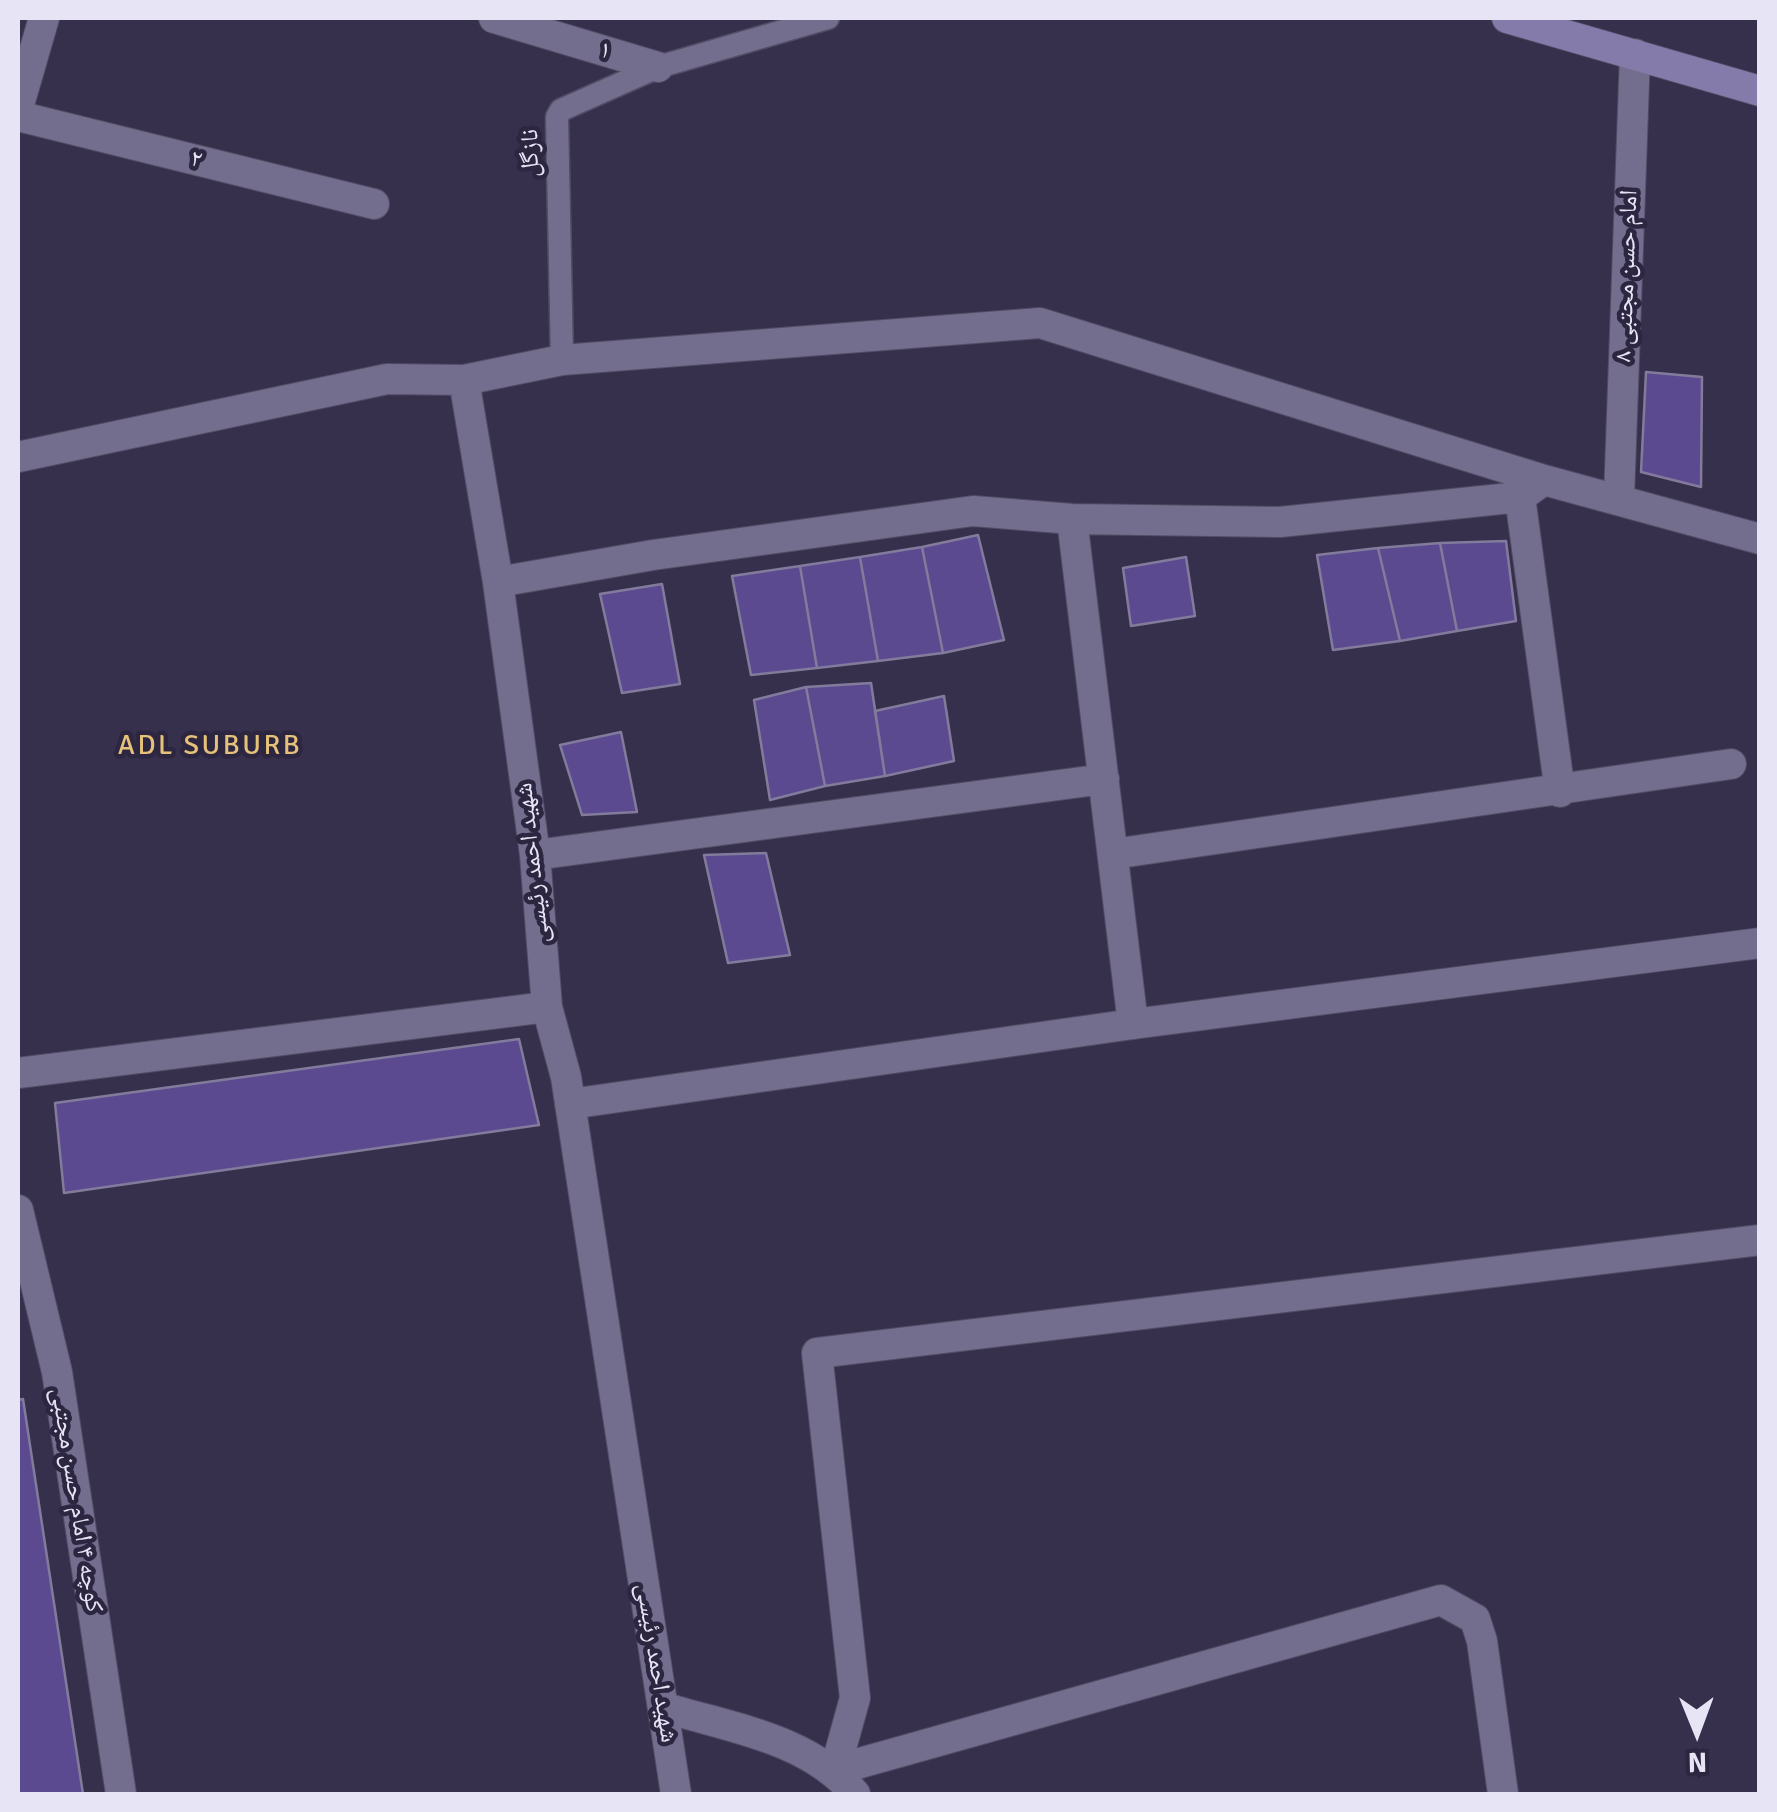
<!DOCTYPE html>
<html>
<head>
<meta charset="utf-8">
<style>
	body { margin:0 }
	#map { position:relative; width:1777px; height:1812px; overflow:hidden; background:#36304c; font-family:Signika,sans-serif }
	canvas { display:block }
	.frame { position:absolute; inset:0; border:20px solid #e7e4f6; pointer-events:none }
	.north { position:absolute; left:1647px; top:1682px; width:100px; height:100px; -webkit-text-stroke:8px #2c2641; paint-order:stroke; rotate:179deg; font-size:28px; font-weight:700; line-height:40px; text-align:center; color:#e7e4f6 }
	.north::after { content:''; display:block; margin:auto; width:35px; height:45px; background:#e7e4f6; clip-path:polygon(50% 0,100% 100%,50% 72%,0 100%) }
</style>
</head>
<body>
<div id="map">
<canvas width="1777" height="1812"></canvas>
<div class="frame"></div>
<div class="north">N</div>
</div>
<script>
const ctx = document.querySelector('canvas').getContext('2d');
ctx.lineJoin = 'round';
function fillPath(path, color) {
  ctx.fillStyle = color;
  ctx.fill(path, 'evenodd');
}
function strokePath(path, color, width, dash) {
  ctx.strokeStyle = color;
  ctx.lineWidth = width;
  ctx.lineCap = dash ? 'butt' : 'round';
  ctx.setLineDash(dash || []);
  ctx.stroke(path);
}
function write(font, color, halo, rows, align = 'center') {
  ctx.font = font + ' Signika,"Noto Naskh Arabic",sans-serif';
  ctx.lineWidth = 9;
  ctx.setLineDash([]);
  ctx.textBaseline = 'middle';
  ctx.strokeStyle = halo;
  ctx.fillStyle = color;
  for (const [text, x, y, turn = 0] of rows) {
    ctx.save();
    ctx.translate(x, y);
    ctx.rotate((+turn || 0) * Math.PI / 180);
    ctx.textAlign = isNaN(turn) ? turn : align;
    if (halo) ctx.strokeText(text, 0, 0);
    ctx.fillText(text, 0, 0);
    ctx.restore();
  }
}
const building = new Path2D(`
	M1646,372L1702,377L1701,487L1641,472Z
	M978,535L1004,640L943,653L922,547Z
	M1506,541L1516,621L1457,631L1440,543Z
	M1440,543L1457,631L1400,641L1378,548Z
	M922,547L943,653L878,661L860,557Z
	M1378,548L1400,641L1333,650L1317,555Z
	M860,557L878,661L817,668L800,566Z
	M1186,557L1195,616L1131,626L1123,568Z
	M800,566L817,668L751,675L732,576Z
	M662,584L680,684L622,693L600,594Z
	M871,683L885,776L825,786L806,687Z
	M806,687L825,786L770,800L754,700Z
	M944,696L954,761L885,776L875,711Z
	M621,732L637,812L582,815L560,745Z
	M766,853L790,955L728,963L704,855Z
	M519,1039L539,1125L64,1193L55,1103Z
	M23,1399L83,1794H18V1400Z`);
const lane = new Path2D(`
	M562,360L557,117L561,110L658,67L828,18`);
const street = new Path2D(`
	M494,18L658,67
	M18,108L44,18
	M18,116L374,204
	M464,380L498,582L535,855L547,1007L566,1077L676,1794
	M18,457L387,379L464,380L562,360L1040,323L1544,480L1760,539
	M1520,497L1560,792
	M1619,498L1635,54
	M1072,519L1133,1024
	M498,582L653,555L973,511L1072,519L1280,522L1520,497L1544,480
	M1113,854L1731,764
	M535,855L1104,779
	M18,1073L547,1007
	M570,1104L1133,1024L1760,943
	M18,1210L57,1372L121,1794
	M663,1707C730,1728 809,1738 855,1794
	M835,1770L855,1698L817,1353L1760,1240
	M835,1770L1441,1600L1475,1619L1482,1641L1503,1794`);
const secondary = new Path2D(`
	M1507,18L1760,91`);
const streetNames = [
	["۱",605,51,17],
	["نازگل",531,153,-91],
	["۲",196,160,14],
	["امام حسن مجتبی ۸",1627,276,-88],
	["شهید احمد رئیسی",533,863,-96],
	["کوچه ۴ امام حسن مجتبی",76,1500,81],
	["شهید احمد رئیسی",656,1663,81]
];
const neighbourhoodNames = [
	["ADL SUBURB",210,747]
];
fillPath(building, '#5c4a90');
strokePath(building, '#827b9c', 2.5);
strokePath(lane, '#524c65', 25);
strokePath(street, '#524c65', 32);
strokePath(secondary, '#524c65', 32);
strokePath(lane, '#746e8e', 22);
strokePath(street, '#746e8e', 30);
strokePath(secondary, '#847baa', 30);
write('25px', '#e7e4f6', '#2c2641', streetNames);
ctx.letterSpacing = '2.5px';
write('28px', '#e5c179', '#2c2641', neighbourhoodNames);
ctx.letterSpacing = '0px';
</script>
</body>
</html>
